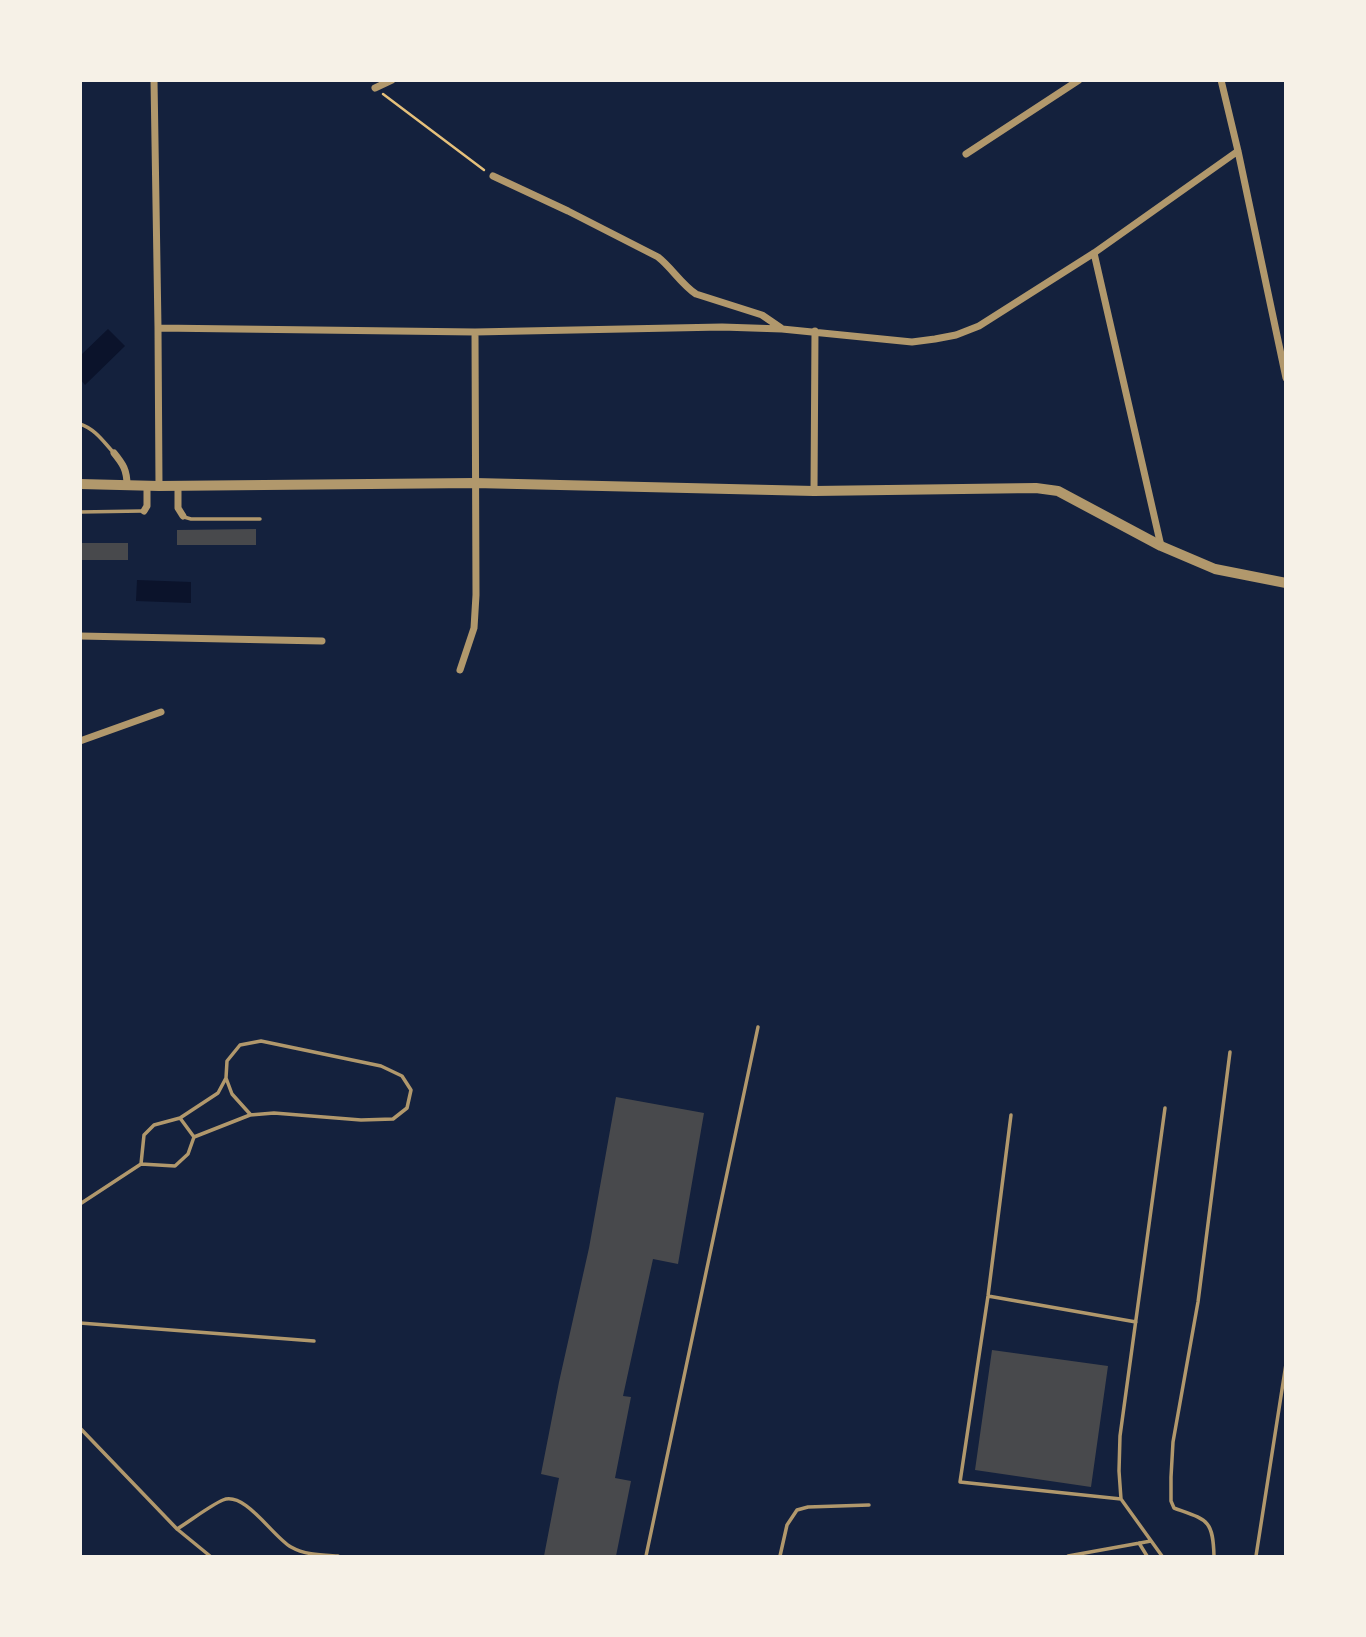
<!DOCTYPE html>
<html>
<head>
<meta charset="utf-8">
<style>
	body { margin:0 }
	#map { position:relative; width:1366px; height:1637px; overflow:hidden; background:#14213d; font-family:"Source Serif 4",serif }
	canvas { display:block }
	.frame { position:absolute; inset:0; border:82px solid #f6f1e7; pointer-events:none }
</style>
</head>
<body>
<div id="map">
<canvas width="1366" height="1637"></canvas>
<div class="frame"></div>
</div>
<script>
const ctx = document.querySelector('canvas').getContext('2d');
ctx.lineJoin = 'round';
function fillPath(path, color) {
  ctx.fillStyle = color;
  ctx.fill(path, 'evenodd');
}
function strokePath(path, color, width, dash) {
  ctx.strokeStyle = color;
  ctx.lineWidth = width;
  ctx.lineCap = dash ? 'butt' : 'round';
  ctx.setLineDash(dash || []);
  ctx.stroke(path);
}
const water = new Path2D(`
	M108,329L125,346L85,385L81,380V355Z
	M137,580L191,582V603L136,601Z`);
const building = new Path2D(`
	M256,529V545H177V530Z
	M80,543H128V560H80Z
	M616,1097L704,1113L678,1264L653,1259L623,1396L631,1397L615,1478L631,1481L616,1556H544L559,1478L541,1474L559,1382L589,1248Z
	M992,1350L1108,1366L1091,1487L975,1470Z`);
const path = new Path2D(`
	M383,94L484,170`);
const service = new Path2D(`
	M80,424C95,429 103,441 113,452
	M80,512L142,511
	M184,517L191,519H260
	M226,1078L232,1094L250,1114
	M1011,1115L988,1296L960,1482L1121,1499
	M180,1118L194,1137
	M80,1204L141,1164L175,1166L188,1154L194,1137L250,1115L274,1113L361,1120L393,1119L407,1108L411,1090L402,1076L381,1066L261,1041L240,1045L227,1061L226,1078L218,1093L180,1118L154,1125L144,1135L141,1164
	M988,1296L1136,1322
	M80,1323L314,1341
	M80,1428L177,1529L210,1556
	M177,1529C190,1521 211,1505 223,1500C245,1491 273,1537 291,1547C305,1555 322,1555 338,1556
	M1139,1543L1147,1556
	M646,1556L758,1027
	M780,1556L787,1525L797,1510L808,1507L869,1505
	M1068,1556L1151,1541
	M1162,1556L1121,1499L1119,1471L1120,1436L1165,1108
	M1214,1556C1213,1519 1207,1520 1174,1508L1171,1501V1477L1173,1442L1198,1302L1230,1052
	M1256,1556L1286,1364`);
const minor = new Path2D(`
	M154,80L158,328L159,486
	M1221,80L1238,151L1286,378
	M375,88L392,80
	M966,154L1079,80
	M493,176L568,211L658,257C672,268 681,284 696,294L762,315L781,328
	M1094,253L1161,546
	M158,328L475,332L722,327L782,329L912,342L935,339L956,335L979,326L1094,253L1238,151
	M114,453C123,464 127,470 127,485
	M178,485V508L183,516
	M814,491L815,331
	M144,511L147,506V486
	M80,636L322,641
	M460,670L474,628L476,595L475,332
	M80,741L161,712`);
const tertiary = new Path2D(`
	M80,484L159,486L475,483L814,491L1036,488L1058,491L1161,546L1215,569L1286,583`);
fillPath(water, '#0b132b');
fillPath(building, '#48494c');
strokePath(path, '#e5c07b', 2.5);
strokePath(service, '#b1986c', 3.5);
strokePath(minor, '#b1986c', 7);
strokePath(tertiary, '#b1986c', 10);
</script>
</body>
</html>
